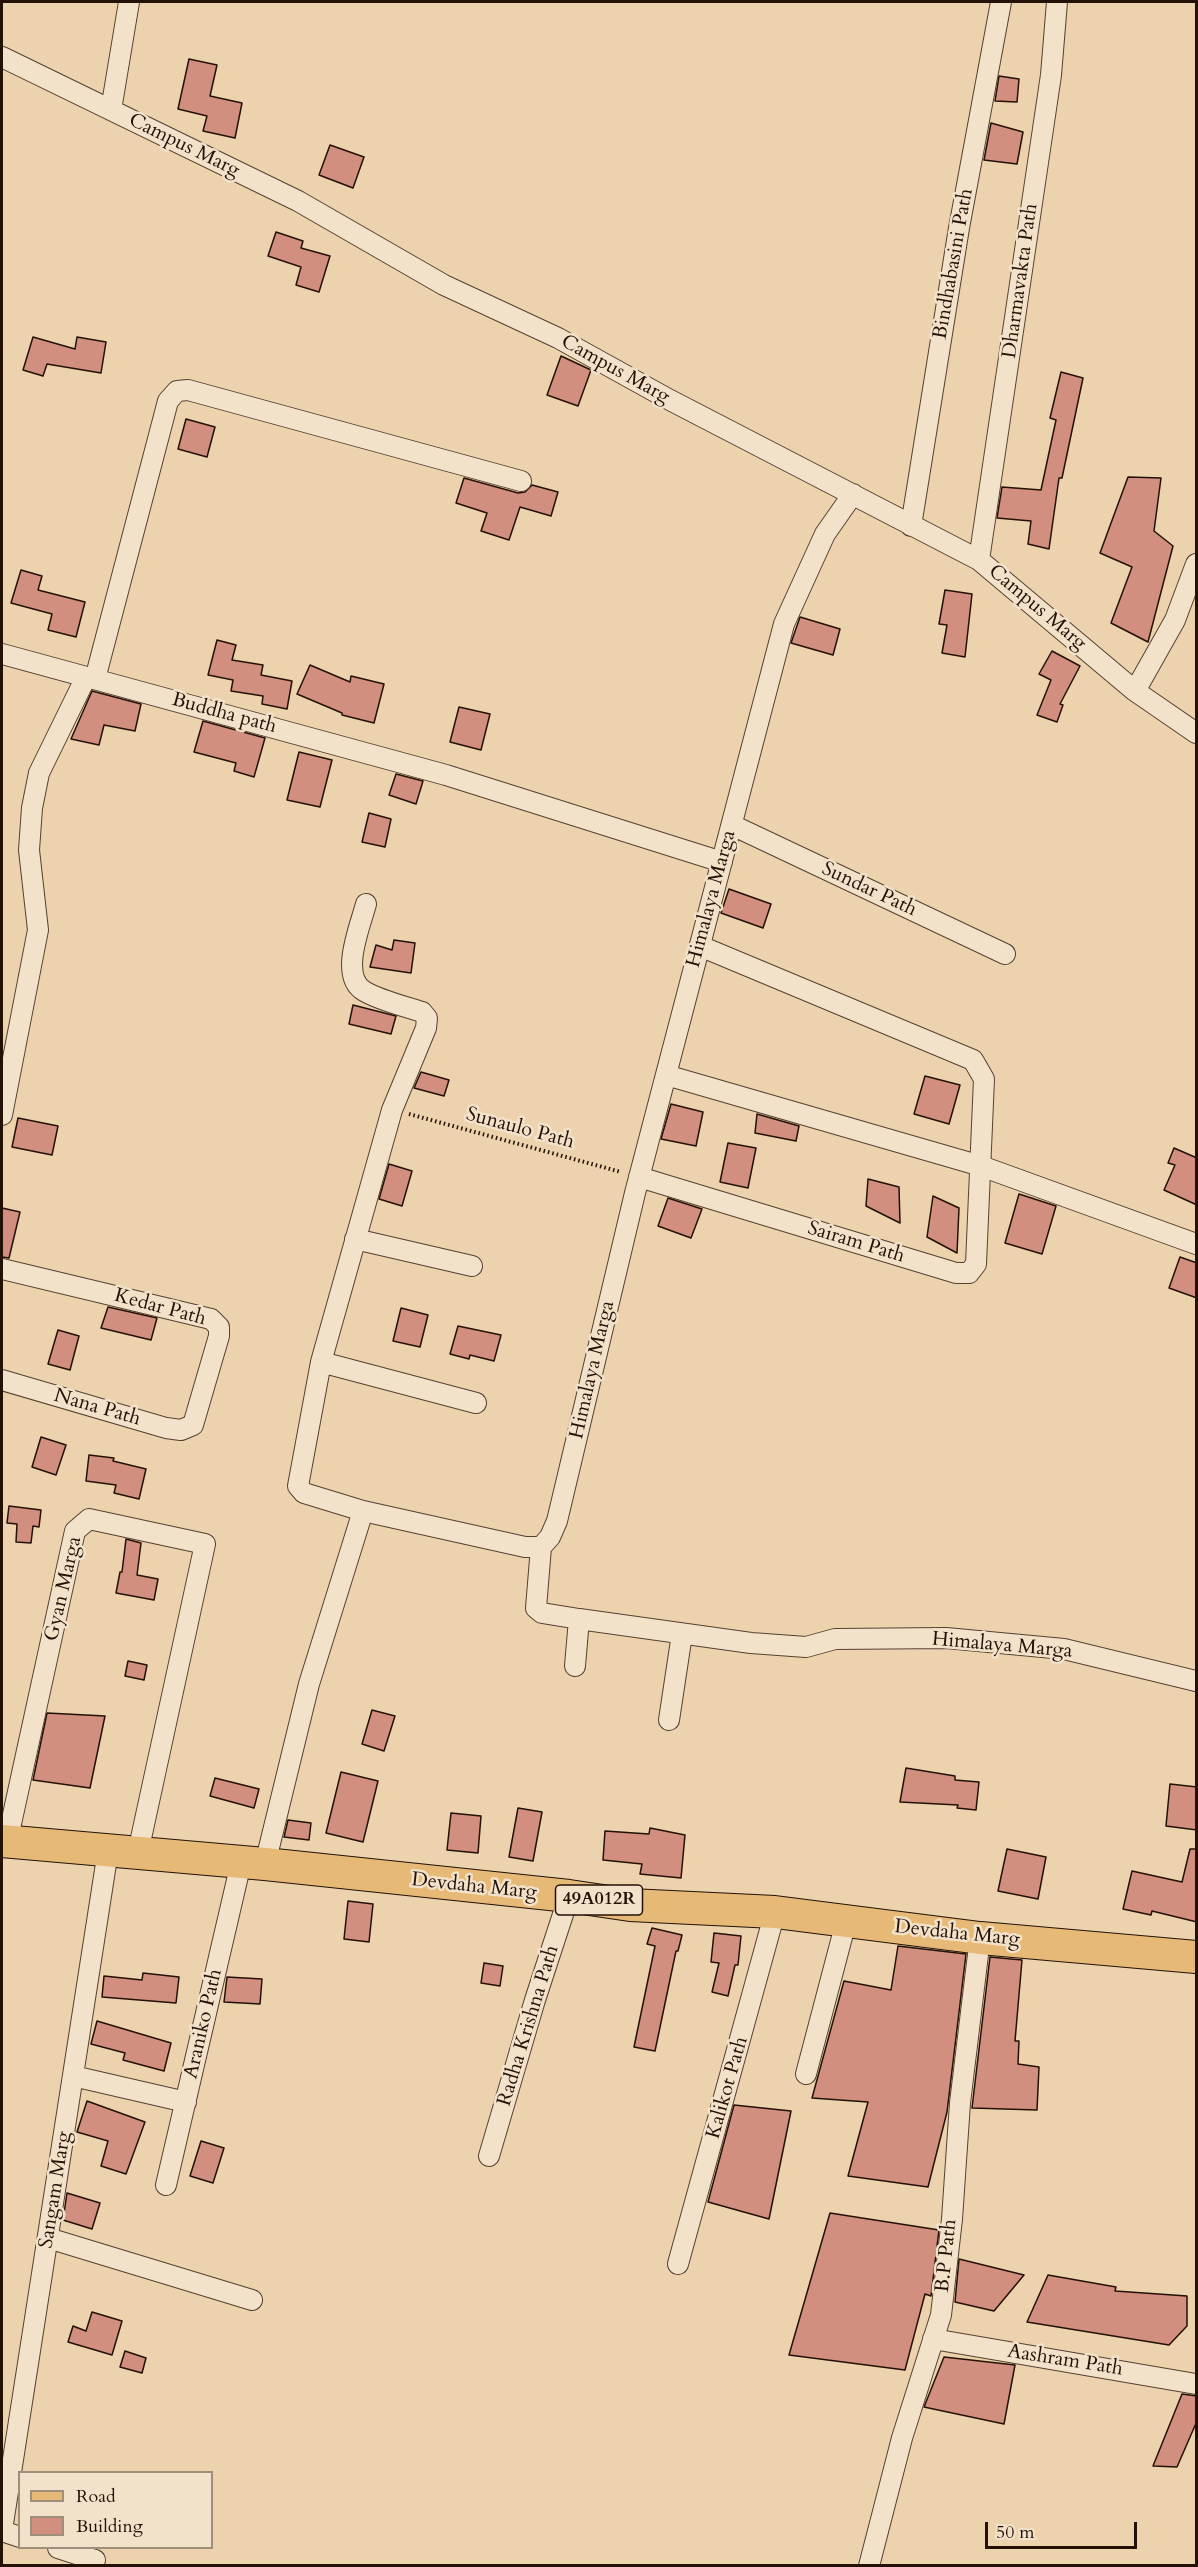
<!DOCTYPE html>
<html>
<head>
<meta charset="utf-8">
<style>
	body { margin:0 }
	#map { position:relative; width:1198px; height:2567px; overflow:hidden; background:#ecd2ad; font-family:Cardo,serif }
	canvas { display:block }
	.frame { position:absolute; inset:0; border:3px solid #231106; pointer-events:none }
	.legend { position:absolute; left:18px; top:2471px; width:195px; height:78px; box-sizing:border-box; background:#f3e2ca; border:2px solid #a08e7c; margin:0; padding:8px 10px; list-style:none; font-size:18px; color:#231106 }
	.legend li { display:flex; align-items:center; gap:12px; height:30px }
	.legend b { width:30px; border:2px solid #a08e7c }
	.scale { position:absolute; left:985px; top:2522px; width:152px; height:27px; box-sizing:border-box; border:3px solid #231106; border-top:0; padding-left:8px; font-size:18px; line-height:21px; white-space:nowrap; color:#231106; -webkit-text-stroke:4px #f3e2ca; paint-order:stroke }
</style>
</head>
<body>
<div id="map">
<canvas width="1198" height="2567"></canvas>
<div class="frame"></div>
<ul class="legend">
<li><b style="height:8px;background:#e6b976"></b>Road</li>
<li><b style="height:16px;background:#d28e7f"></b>Building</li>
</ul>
<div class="scale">50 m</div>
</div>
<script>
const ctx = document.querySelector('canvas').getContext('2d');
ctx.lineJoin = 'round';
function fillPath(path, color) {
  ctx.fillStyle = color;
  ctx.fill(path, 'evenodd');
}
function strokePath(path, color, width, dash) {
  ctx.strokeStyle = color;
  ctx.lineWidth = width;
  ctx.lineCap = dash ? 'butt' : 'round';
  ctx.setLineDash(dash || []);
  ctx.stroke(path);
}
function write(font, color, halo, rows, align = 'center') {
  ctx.font = font + ' Cardo,serif';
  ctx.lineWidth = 5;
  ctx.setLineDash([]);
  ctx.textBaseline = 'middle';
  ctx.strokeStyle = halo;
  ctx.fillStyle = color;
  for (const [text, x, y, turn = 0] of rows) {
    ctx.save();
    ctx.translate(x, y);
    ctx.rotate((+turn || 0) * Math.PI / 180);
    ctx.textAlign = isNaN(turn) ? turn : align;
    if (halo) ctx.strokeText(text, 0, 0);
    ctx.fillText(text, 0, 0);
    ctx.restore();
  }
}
const building = new Path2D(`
	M189,59L217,65L210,96L242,103L235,138L203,131L207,116L178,109Z
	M999,76L1019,79L1017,102L995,101Z
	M991,123L1023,132L1017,164L984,160Z
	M330,145L364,157L353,188L319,175Z
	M276,232L303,241L301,248L330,256L319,292L296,285L301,267L268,256Z
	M33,337L75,349L77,337L106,342L101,373L47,364L43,376L23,370Z
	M561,356L591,370L578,406L547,395Z
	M1061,372L1083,378L1062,478H1059L1049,549L1028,544L1031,521L997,518L1002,487L1041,490L1056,420L1050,418Z
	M186,419L215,427L207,457L178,449Z
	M1128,477L1161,478L1154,531L1173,546L1148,642L1111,623L1132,567L1100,553Z
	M464,478L518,493L525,492L532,485L558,492L551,516L520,507L509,540L481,531L487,513L456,503Z
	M21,570L42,576L38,590L85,602L76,637L48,630L52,614L11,603Z
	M945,590L972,594L965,657L942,653L947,625L939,624Z
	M800,617L840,629L833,655L791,643Z
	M217,640L236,645L232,660L263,665L261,675L292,681L287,709L262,704L263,696L231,691L233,680L208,675Z
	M1052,651L1080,666L1060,704L1063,705L1057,722L1037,715L1051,680L1039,674Z
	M310,665L350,682L351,676L384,684L374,723L342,715V713L297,694Z
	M92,691L141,704L135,731L104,725L99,745L71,739Z
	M459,707L490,714L481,750L450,742Z
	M203,721L265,738L254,777L234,771L236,763L194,752Z
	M299,752L332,760L320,807L287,800Z
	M396,774L423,781L416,804L389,795Z
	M369,813L391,819L385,847L362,842Z
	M729,889L771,904L763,928L721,913Z
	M394,940L415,943L411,973L370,967L376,945L392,950Z
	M353,1005L396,1016L391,1034L349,1024Z
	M421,1072L449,1080L444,1096L414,1088Z
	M925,1076L960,1085L949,1124L914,1114Z
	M671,1104L703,1112L696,1146L661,1139Z
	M757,1114L799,1126L796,1141L755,1133Z
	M18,1118L58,1126L52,1155L12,1147Z
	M728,1143L756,1148L748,1188L720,1182Z
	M1174,1148L1197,1158V1205L1164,1190L1175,1165L1168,1163Z
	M389,1164L412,1171L402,1206L379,1199Z
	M868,1179L899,1187L900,1223L866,1206Z
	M1019,1194L1056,1206L1042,1254L1005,1243Z
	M933,1196L959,1208L957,1253L927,1237Z
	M668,1198L702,1209L691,1238L658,1226Z
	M2,1208L20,1212L9,1258L2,1257Z
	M1180,1257L1197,1263V1298L1169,1288Z
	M108,1307L157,1318L151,1340L101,1328Z
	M401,1308L428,1315L420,1347L393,1341Z
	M458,1326L501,1335L494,1361L470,1355L469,1359L450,1354Z
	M58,1330L79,1336L70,1370L48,1364Z
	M41,1437L66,1445L56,1475L32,1467Z
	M89,1455L114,1458L113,1461L146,1469L139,1499L114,1493L116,1485L86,1481Z
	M9,1506L41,1510L39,1527L33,1526L31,1543L16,1542L17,1524L7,1523Z
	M126,1539L141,1543L137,1575L158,1579L154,1600L116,1593L120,1572H122Z
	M128,1661L147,1665L144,1680L125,1676Z
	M372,1710L395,1716L384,1751L362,1744Z
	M47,1713L105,1716L90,1788L33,1780Z
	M906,1768L955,1776V1780L979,1782L976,1810L957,1808L958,1805L900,1802Z
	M341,1772L378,1781L363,1842L326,1833Z
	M215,1778L259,1789L254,1808L210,1796Z
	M1170,1784L1197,1787V1830L1166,1826Z
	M518,1808L542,1812L533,1861L509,1857Z
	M451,1813L481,1816L478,1853L447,1850Z
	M288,1820L311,1823L309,1840L284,1837Z
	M650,1828L685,1835L681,1878L640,1874L642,1864L603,1860L605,1831L649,1834Z
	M1007,1849L1046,1857L1038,1899L998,1891Z
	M1190,1849H1197V1922L1152,1911L1151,1915L1123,1909L1132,1871L1182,1882Z
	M348,1901L373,1904L369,1942L344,1939Z
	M652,1928L682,1935L678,1951H676L655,2051L634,2047L655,1946L647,1944Z
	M714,1933L741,1936L738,1965H735L728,1996L712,1992L719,1963L711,1962Z
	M898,1946L966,1954L947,2112L928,2187L848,2176L868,2102L812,2098L844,1981L891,1990Z
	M990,1957L1022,1960L1015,2041H1019L1018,2064L1039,2067L1037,2110L972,2108Z
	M484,1963L503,1966L500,1986L481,1983Z
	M143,1973L179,1977L176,2003L102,1997L104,1976L142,1980Z
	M227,1977L262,1979L260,2004L224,2002Z
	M97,2021L171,2043L164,2071L123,2060L125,2053L91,2044Z
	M87,2101L145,2122L126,2174L101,2166L108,2141L77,2132Z
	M734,2105L791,2111L769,2219L708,2202Z
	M201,2141L224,2148L213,2183L190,2176Z
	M67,2193L100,2203L92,2229L63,2220Z
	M830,2213L939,2230L931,2296L925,2294L905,2370L789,2355Z
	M959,2259L1024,2275L994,2311L955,2302Z
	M1048,2275L1116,2287L1115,2291L1187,2296V2326L1169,2345L1027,2322Z
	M92,2312L122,2321L112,2355L68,2342L73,2326L86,2331Z
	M125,2351L146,2358L142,2373L120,2367Z
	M944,2357L1015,2365L1004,2424L924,2407Z
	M1182,2394L1197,2396V2421L1177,2467L1153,2466Z`);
const path = new Path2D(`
	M409,1114L621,1172`);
const street = new Path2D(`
	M2,57L298,201L444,285L558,338L670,400L979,560L1135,691L1196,733
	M111,110L129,2
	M853,494L825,534L784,624L635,1193L557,1521L550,1537L541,1547L536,1608L542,1613L579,1619L751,1643L806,1647L835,1639L946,1638L1064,1649L1196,1681
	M911,526L959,228L1001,2
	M979,560L1051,75L1057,2
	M2,654L446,775L722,862
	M95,679L168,401L177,391L188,390L521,481
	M1135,691L1175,620L1196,564
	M732,825L1005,954
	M666,1075L981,1166L1196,1244
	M2,1115L38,930L29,850L32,808L39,773L86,677
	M639,1177L956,1273H969L976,1264L984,1079L973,1060L700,946
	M355,1239L472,1266
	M2,1269L211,1319L219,1327V1336L193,1425L181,1430L166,1428L2,1380
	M321,1362L476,1403
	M363,1511L525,1547H541
	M575,1666L579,1619
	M669,1720L682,1634
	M7,1842L75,1531L89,1519L205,1544L138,1852
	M265,1864L309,1684L363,1511L304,1493L298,1486L321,1362L392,1110L426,1028L427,1018L422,1012C404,1006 381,1001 364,991C339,976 360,927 366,904
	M806,2074L846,1922
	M73,2076L186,2102
	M489,2156L535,2000L569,1896
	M166,2185L241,1863
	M48,2238L252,2300
	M678,2264L775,1912
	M933,2339L1196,2384
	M2,2530L108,1851
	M2,2531L20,2537
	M58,2548L95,2560
	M869,2566L902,2438L941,2315L952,2219L960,2103L980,1938`);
const primary = new Path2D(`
	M2,1841L265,1864L569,1896L630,1905L775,1912L980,1938L1196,1957`);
const shields = [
	[599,1900,87]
];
const shieldNames = [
	["49A012R",599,1900]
];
const streetNames = [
	["Campus Marg",184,146,26],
	["Bindhabasini Path",954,264,-80],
	["Dharmavakta Path",1021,281,-82],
	["Campus Marg",615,370,29],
	["Campus Marg",1037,608,40],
	["Buddha path",224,714,15],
	["Sundar Path",869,890,25],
	["Himalaya Marga",712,899,-75],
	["Sunaulo Path",520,1129,15],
	["Sairam Path",856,1243,17],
	["Kedar Path",160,1308,15],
	["Himalaya Marga",593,1370,-77],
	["Nana Path",97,1408,16],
	["Gyan Marga",64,1589,-77],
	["Himalaya Marga",1002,1646,5],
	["Devdaha Marg",474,1887,6],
	["Devdaha Marg",957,1934,6],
	["Araniko Path",204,2024,-77],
	["Radha Krishna Path",529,2026,-73],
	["Kalikot Path",728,2088,-74],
	["Sangam Marg",56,2190,-81],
	["B.P Path",947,2256,-84],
	["Aashram Path",1065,2361,9]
];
fillPath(building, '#d28e7f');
strokePath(building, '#231106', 1.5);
strokePath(street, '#554130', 22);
strokePath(primary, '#231106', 34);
strokePath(path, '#231106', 4, [1.5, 3]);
strokePath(street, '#f3e2ca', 20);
strokePath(primary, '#e6b976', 32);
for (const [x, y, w] of shields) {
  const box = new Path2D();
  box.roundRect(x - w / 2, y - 15, w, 30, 4.5);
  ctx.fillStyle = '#f3e2ca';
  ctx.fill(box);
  strokePath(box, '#231106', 1.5);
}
write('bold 18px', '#231106', null, shieldNames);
write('20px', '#231106', '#f3e2ca', streetNames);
</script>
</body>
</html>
